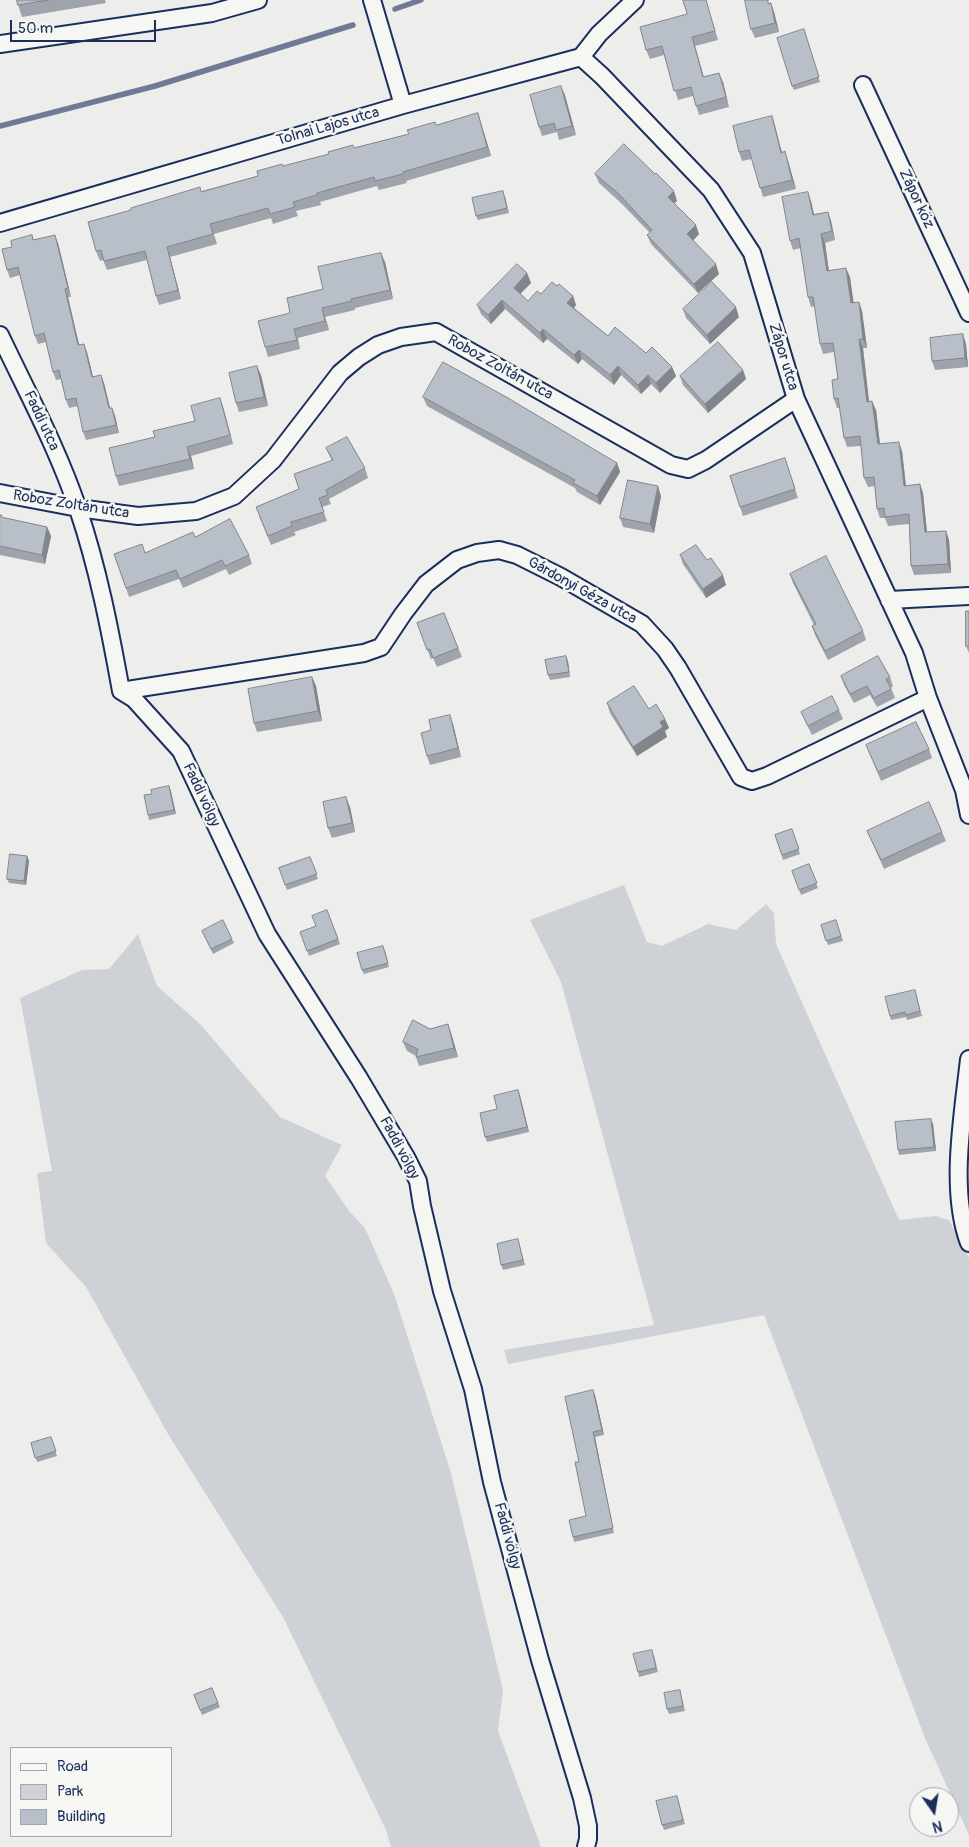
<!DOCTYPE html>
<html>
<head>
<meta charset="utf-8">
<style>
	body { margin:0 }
	#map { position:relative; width:969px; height:1847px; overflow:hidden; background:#edeeec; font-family:Pangolin,sans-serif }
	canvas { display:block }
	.legend { position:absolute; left:10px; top:1747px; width:162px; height:90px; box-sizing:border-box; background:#f6f6f2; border:1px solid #9ea6b7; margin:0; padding:6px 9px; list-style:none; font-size:15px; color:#1b2f5e }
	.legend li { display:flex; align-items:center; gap:10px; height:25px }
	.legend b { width:25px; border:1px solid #9ea6b7 }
	.north { position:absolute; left:909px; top:1787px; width:50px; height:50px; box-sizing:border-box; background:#f6f6f2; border:1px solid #9ea6b7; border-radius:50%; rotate:167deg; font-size:14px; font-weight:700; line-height:20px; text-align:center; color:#1b2f5e }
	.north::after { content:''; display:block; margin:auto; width:18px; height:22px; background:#1b2f5e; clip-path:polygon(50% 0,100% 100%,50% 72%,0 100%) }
	.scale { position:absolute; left:10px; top:20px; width:146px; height:22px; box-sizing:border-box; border:2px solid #1b2f5e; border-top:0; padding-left:6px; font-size:15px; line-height:18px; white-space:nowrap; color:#1b2f5e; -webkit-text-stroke:4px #f6f6f2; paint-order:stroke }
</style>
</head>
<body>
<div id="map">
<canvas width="969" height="1847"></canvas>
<ul class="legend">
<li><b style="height:6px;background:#f6f6f2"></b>Road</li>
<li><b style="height:14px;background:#ced2d7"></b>Park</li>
<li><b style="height:14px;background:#b9bfc8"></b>Building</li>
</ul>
<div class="north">N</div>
<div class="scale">50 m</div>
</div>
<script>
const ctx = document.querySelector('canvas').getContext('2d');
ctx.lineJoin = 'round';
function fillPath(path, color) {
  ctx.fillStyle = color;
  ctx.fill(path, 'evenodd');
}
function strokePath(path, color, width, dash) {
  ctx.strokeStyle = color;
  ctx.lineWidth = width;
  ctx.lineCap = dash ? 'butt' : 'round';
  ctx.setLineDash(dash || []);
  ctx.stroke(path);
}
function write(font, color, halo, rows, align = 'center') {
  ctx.font = font + ' Pangolin,sans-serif';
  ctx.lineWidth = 5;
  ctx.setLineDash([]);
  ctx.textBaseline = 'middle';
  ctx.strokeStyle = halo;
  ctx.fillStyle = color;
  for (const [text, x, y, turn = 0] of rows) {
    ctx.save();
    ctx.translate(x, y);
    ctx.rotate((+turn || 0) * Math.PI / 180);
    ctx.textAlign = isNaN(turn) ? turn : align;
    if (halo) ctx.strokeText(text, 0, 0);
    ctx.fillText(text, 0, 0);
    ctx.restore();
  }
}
const green = new Path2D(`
	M624,885L647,942L662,946L708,924L736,930L766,904L774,913L776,944L899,1220L935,1216L949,1220L969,1258V1835L925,1738L764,1315L508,1364L504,1350L654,1325L561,982L530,920Z
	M138,934L157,986L199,1023L280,1117L342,1145L325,1176L349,1211L365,1228L394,1294L451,1473L503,1690L498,1731L541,1847H391L386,1830L283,1617L168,1434L86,1287L46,1243L37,1173L52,1171L20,998L82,970L109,969Z`);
const stream = new Path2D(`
	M395,9L421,0
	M0,126L155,86L353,25`);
const minor = new Path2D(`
	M372,0L403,105
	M0,44L212,13L258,0
	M581,57L602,76L711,190L752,253L796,399L914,653L928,698L964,790L969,815
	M863,85L969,313
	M0,223L403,105L581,57L599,34L635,0
	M0,335C27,392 58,449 78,509C98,568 110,630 121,691L134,699L181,751L267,934L359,1078L406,1157L418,1181L422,1206L442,1291L473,1389L492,1482L540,1660L582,1798L588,1826V1839L586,1847
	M0,493L78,508L138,516L196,511L234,496L273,460L340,373L359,357L378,345L401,337L436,332L671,465L688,469L706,460L796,399
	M889,600L969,596
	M121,691L364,653L381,647L403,614L426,584L457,560L477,553L499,550L517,555L561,577L642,624L665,649L678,668L741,777L752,781L767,776L928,698
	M969,1059C963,1115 949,1190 969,1243`);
const wall = new Path2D(`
	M17,0H105L106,3L22,17L18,5Z
	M683,0H706L718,40L695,46L704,77L723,82L729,107L699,115L693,96L678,100L664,55L650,59L646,50L687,14Z
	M769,3L774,12L779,32L755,38L751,29Z
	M804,29L820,82L794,90L792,86Z
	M561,86L576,135L559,140L557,132L542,136L539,127Z
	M478,113L491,156L406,181L407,183L379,190L377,186L320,202L321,205L296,211L298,216L273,224L271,218L214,234L217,244L170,257L181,299L159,305L156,296L147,260L107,270L103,260L100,261L96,251L131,210L258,176L283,166L409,134L436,125Z
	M772,116L775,126L782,152L788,161L796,189L763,197L752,159L742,161L739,152Z
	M595,174L677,201L674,203L699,234L693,241L719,274L698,293L651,244L647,235L650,233L622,204L599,183Z
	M505,196L509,213L478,220L476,216Z
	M811,201L814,214L828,212L831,221L835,240L825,243L829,271L850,277L853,303L859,302L862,311L867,348H863L869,401L876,410L880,444L902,451L906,486L920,484L923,493L927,532L946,531L949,540L951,573L914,575L911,566L909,524L888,526L885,518H880L877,509L875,486L868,487L864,478L861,446L847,447L844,438L840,408H837L834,399L838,379L834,352L823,354L820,344L815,306L811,307L808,297L801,248L793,250L790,241Z
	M32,235L34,240L58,243L71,297H68L79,345L87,352L93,377L101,375L104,383L110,408H112L115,416L119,433L86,440L83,432L78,406L69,408L66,400L61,379L56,380L53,372L46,342L38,344L35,336L20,275L10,278L7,270L12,247Z
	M385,262L393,299L355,308V310L325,317L329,330L298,338L300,349L268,357L265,347L290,313L323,289Z
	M527,273L531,283L520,294L528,301L557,286L573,296L576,305L574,308L608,336L646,353L672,367L676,376L660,393L651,384L641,394L621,375L614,385L582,359L578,364L547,339L543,343L505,309L491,324L481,314L477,305Z
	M683,309L739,317L710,344L686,318Z
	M966,344L968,367L935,370L932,361Z
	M743,370L746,379L708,413L683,385L680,376Z
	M261,375L268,406L239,412L236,403Z
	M423,397L617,463L620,472L600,505L577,492L575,488L427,406Z
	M220,398L223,407L233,444L191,456L194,469L119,486L116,476L155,437L195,421Z
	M326,448L365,468L368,478L329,499L331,504L322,507L327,521L294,532L296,535L271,545L259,516L299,489L332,461Z
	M785,458L798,498L743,516L730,476Z
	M661,496L654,533L623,527L620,518Z
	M0,515L2,518L47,527L51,536L45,564L0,555Z
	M195,537L249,555L252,564L229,575L226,569L183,588L179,579L129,597L114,554L145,553Z
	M680,555L707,560L726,585L706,598L683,564Z
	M790,574L863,631L866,640L828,660L815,635L812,626L814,625L793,583Z
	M969,611V653L966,646Z
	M444,613L462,657L437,667L433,658L431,659L417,623Z
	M568,661L570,677L550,680L548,675Z
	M841,676L890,677L893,686L891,688L895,698L877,707L870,695L854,703L844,685Z
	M312,677L316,686L322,721L257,732L254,723Z
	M607,703L649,709L665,719L669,728L665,731L667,737L637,756L610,713Z
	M839,710L843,719L812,735L805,721L801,712Z
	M453,724L461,757L430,765L427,756L431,730Z
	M866,745L929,749L932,758L881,781Z
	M169,786L176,814L149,820L148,815L152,794Z
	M350,807L355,832L332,838L328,828Z
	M792,829L800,854L783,860L775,835Z
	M867,831L942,832L946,841L884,869L871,840Z
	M27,856L29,861L26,885L9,883L7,879Z
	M310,857L318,879L287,890L279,868Z
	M809,864L818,888L801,895L792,871Z
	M327,910L340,944L309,956L300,932L316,926Z
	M836,920L843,941L828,945L821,925Z
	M202,931L232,939L234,943L213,954Z
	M385,950L389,967L364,974L362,970Z
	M915,990L922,1016L907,1020L906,1017L891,1020L890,1016Z
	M448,1024L451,1033L458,1057L419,1066L416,1057V1056L407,1051L403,1042L430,1029Z
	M518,1090L529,1132L487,1142L485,1137L497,1109Z
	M933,1124L936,1151L899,1155L898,1150Z
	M518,1239L525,1265L503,1270L501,1265Z
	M595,1395L604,1435L595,1437L614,1533L574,1542L573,1537L586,1516L579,1462Z
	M51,1437L57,1456L37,1462L31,1443Z
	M654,1655L658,1672L639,1677L638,1672Z
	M212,1688L220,1707L202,1715L194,1695Z
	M680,1690L685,1711L669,1714L667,1709Z
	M677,1796L685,1824L664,1830L662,1825Z`);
const shadedWall = new Path2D(`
	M771,3L774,12L779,32L775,23Z
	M692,37L695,46L706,86L703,77Z
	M719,73L723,82L729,107L726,97Z
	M561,86L565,95L576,135L572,126Z
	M478,113L481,123L491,156L487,147Z
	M772,116L775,126L784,162L781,153Z
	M785,151L788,161L796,189L792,180Z
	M674,191L677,201L671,206L668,197Z
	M808,192L811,201L816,224L813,215Z
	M828,212L831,221L835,240L832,231Z
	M696,225L699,234L690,243L687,234Z
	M821,234L825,243L830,280L827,271Z
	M55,235L58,243L71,297L68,288Z
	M167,247L170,257L181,299L178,290Z
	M381,253L385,262L393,299L390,290Z
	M716,264L719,274L698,293L694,284Z
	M846,268L850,277L855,312L851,303Z
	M527,273L531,283L517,297L514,288Z
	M65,289L68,297L81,353L78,345Z
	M573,296L576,305L571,312L567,303Z
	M502,300L505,309L491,324L488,315Z
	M859,302L862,311L867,348L863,339Z
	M736,307L739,317L710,344L707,335Z
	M322,308L325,317L329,330L325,321Z
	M543,329L547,339L543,343L540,333Z
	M963,334L966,344L968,367L965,358Z
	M859,339L863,348L870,411L867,402Z
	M84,344L87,352L95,385L92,377Z
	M579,350L582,359L578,364L574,355Z
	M257,366L261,375L268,406L264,397Z
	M618,366L621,375L614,385L610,375Z
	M672,367L676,376L660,393L656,383Z
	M743,370L746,379L708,413L705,404Z
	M101,375L104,383L112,416L109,408Z
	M648,375L651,384L641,394L638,385Z
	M220,398L223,407L233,444L230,435Z
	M872,401L876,410L881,453L878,444Z
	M112,408L115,416L119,433L116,425Z
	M899,442L902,451L907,495L904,486Z
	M187,447L191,456L194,469L190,459Z
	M617,463L620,472L600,505L597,496Z
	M920,484L923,493L928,542L925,532Z
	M658,486L661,496L654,533L650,524Z
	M47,527L51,536L45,564L42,555Z
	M946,531L949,540L951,573L948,564Z
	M723,575L726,585L706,598L703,589Z
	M566,656L568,661L570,677L569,672Z
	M312,677L316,686L322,721L318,711Z
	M450,715L453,724L461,757L458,748Z
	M665,719L669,728L665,731L667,737L637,756L633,747L660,722Z
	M169,786L171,791L176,814L174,810Z
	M346,797L350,807L355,832L352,823Z
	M27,856L29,861L26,885L24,881Z
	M448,1024L451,1033L458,1057L454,1048Z
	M518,1090L520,1095L529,1132L527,1127Z
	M931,1119L933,1124L936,1151L934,1147Z
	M593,1390L595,1395L604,1435L602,1430Z
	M593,1432L595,1437L614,1533L613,1528Z`);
const building = new Path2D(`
	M17,0H49L18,5Z
	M683,0H706L715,31L692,37L703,77L719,73L726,97L696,106L691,87L674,91L662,46L646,50L640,27L687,14Z
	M745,0H768V4L771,3L775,23L751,29Z
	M804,29L819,77L792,86L777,38Z
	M561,86L572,126L556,130L554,123L539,127L530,95Z
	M478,113L487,147L403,172V174L375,181L374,177L317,193V195L293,202L295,207L270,214L268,208L210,224L213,234L167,247L178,290L156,296L145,251L104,261L101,250L96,251L88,222L131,210V208L200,187L201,192L258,176L257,171L282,164L283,166L329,154L328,152L353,145L354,148L409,134L407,130L435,122L436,125Z
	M772,116L781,153L785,151L792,180L760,188L749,150L739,152L733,126Z
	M624,144L655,174L656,173L674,191L668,197L696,225L687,234L716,264L694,284L647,235L652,230L619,194L595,174Z
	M503,191L507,208L476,216L472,198Z
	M808,192L813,215L828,212L832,231L821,234L827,271L846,268L851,303L859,302L863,339H859L867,402L872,401L878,444L899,442L904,486L920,484L925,532L946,531L948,564L911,566L909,514L885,517L884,508L877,509L874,477L864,478L860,436L844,438L838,398L834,399L832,380L838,379L833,343L820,344L813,297H808L799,238L790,241L782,197Z
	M32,235L33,240L55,235L68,288L65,289L78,345L84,344L92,377L101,375L109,408H112L116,425L83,432L76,398L66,400L59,370L53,372L44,333L35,336L18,267L7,270L2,249L12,247L11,241Z
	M381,253L390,290L351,299L352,301L322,308L325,321L294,329L297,340L265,347L258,321L290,313L287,298L323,289L318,267Z
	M517,264L527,273L514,288L528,301L537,291L541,294L552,282L557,286L559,284L573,296L567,303L608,336L615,327L646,353L652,347L672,367L656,383L648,375L638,385L618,366L610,375L579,350L574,355L543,329L540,333L502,300L488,315L477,305Z
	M712,282L736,307L707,335L683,309Z
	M963,334L965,358L932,361L930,338Z
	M718,342L743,370L705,404L680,376Z
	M443,362L508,398L617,463L597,496L573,483L575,480L423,397Z
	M257,366L264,397L236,403L229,373Z
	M220,398L230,435L187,447L190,459L116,476L109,448L155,437L153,431L195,421L191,406Z
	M347,437L365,468L326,490L328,495L319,498L324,512L291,522L292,526L268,536L256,507L299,489L294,474L333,460L326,448Z
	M785,458L795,489L740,507L730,476Z
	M628,480L658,486L650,524L620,518Z
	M0,515H2L1,517L47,527L42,555L0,546Z
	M230,519L249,555L225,566L222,560L180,579L176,570L126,588L114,554L142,544L145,553L193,532L195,537Z
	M696,545L707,560L711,558L723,575L703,589L680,555Z
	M826,556L863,631L825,651L812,626L816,624L790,574Z
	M966,611H969V646H966Z
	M444,613L458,648L433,658L430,649L427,650L417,623Z
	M566,656L569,672L548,675L545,660Z
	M878,656L890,677L886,679L891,689L874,698L867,686L850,694L841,676Z
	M312,677L318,711L254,723L248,689Z
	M634,686L649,709L656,704L665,719L660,722L663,727L633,747L607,703Z
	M832,696L839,710L808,726L801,712Z
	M450,715L458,748L427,756L421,733L431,730L429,720Z
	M916,722L929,749L878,772L866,745Z
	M169,786L174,810L148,815L144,795L152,794L151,790Z
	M346,797L352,823L328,828L323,802Z
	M929,802L942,832L881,860L867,831Z
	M792,829L799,849L782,855L775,835Z
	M10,854L27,856L24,881L7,879Z
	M310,857L317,874L285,885L279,868Z
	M809,864L817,883L799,890L792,871Z
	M327,910L338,939L307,951L300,932L316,926L312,916Z
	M223,920L232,939L211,949L202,931Z
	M836,920L841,936L826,941L821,925Z
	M383,946L388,963L362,970L357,953Z
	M915,990L920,1011L906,1015L905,1012L890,1016L885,997Z
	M413,1020L430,1029L448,1024L454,1048L416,1057L418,1049L403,1042Z
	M518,1090L527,1127L485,1137L480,1113L497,1109L494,1096Z
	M931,1119L934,1147L898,1150L895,1122Z
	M518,1239L523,1260L501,1265L497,1244Z
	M593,1390L602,1430L593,1432L613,1528L573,1537L569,1520L586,1516L575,1462H579L565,1397Z
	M51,1437L56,1451L35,1458L31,1443Z
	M652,1650L656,1668L638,1672L633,1654Z
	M212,1688L218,1703L200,1710L194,1695Z
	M680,1690L683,1706L667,1709L664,1693Z
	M677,1796L683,1820L662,1825L656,1801Z`);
const streetNames = [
	["Tolnai Lajos utca",328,127,-16],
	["Zápor köz",916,199,65],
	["Zápor utca",783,357,73],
	["Roboz Zoltán utca",500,368,29],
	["Faddi utca",41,421,65],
	["Roboz Zoltán utca",71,505,9],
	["Gárdonyi Géza utca",582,591,29],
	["Faddi völgy",201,795,65],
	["Faddi völgy",399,1148,62],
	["Faddi völgy",507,1536,75]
];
fillPath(green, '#ced2d7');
strokePath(stream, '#6e7a96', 5.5);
strokePath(minor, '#1b2f5e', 20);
strokePath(minor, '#f6f6f2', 16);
fillPath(wall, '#9fa4ac');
fillPath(shadedWall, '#82868c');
fillPath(building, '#b9bfc8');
strokePath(building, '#82868c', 1);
write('15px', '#1b2f5e', '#f6f6f2', streetNames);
</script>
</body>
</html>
